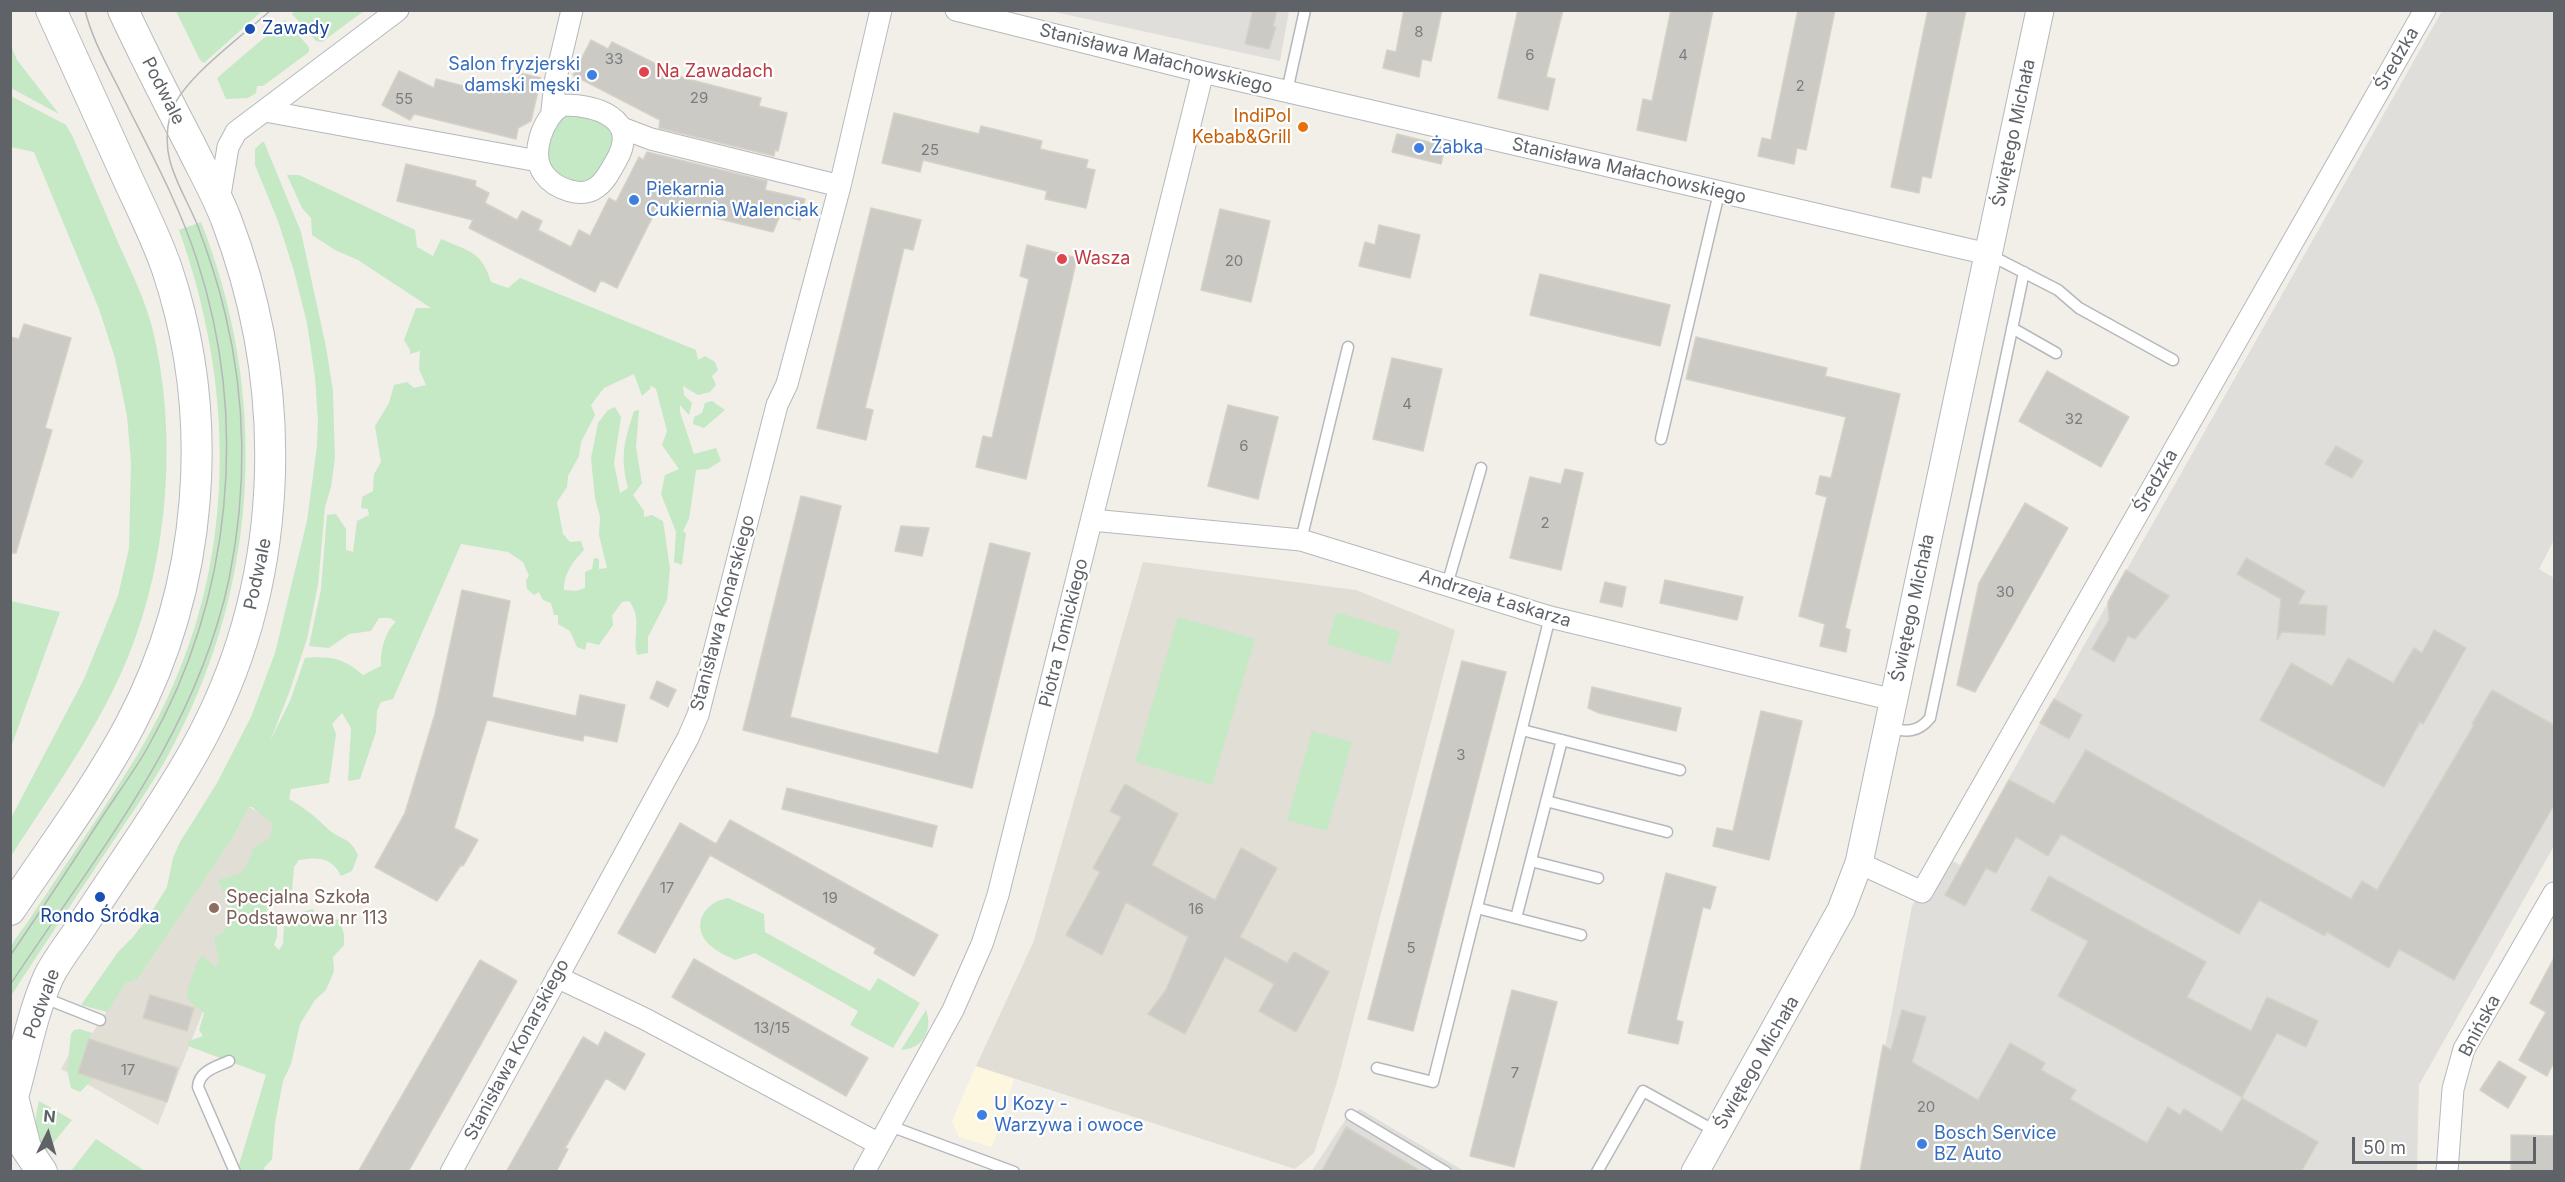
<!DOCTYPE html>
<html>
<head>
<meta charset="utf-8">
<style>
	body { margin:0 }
	#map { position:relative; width:2565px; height:1182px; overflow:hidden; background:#f1efe8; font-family:Inter,sans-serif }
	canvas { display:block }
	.frame { position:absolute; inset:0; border:12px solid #5f6368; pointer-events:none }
	.north { position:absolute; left:18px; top:1104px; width:60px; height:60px; -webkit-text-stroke:4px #fff; paint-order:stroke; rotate:5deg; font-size:16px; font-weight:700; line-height:24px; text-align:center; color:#5f6368 }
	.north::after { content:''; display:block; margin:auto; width:21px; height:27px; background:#5f6368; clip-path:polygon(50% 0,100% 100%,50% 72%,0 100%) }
	.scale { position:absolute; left:2352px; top:1137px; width:184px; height:27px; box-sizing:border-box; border:3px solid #5f6368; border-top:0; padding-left:8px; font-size:18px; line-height:21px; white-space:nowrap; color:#5f6368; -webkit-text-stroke:4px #fff; paint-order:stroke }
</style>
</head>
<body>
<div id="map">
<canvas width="2565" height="1182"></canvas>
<div class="frame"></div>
<div class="north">N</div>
<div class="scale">50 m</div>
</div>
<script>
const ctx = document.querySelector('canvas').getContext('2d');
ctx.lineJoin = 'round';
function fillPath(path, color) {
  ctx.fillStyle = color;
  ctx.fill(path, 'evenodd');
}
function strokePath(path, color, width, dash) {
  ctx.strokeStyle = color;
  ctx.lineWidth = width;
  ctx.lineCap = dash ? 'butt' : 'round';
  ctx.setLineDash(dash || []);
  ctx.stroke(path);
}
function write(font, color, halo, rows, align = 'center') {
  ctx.font = font + ' Inter,sans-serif';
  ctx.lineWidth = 4.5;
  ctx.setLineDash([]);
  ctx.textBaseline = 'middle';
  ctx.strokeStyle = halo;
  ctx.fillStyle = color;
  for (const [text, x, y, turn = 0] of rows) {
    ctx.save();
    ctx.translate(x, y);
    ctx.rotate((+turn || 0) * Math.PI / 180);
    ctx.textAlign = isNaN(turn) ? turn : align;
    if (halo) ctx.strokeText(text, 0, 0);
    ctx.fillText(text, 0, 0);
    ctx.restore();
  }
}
const commercial = new Path2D(`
	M976,1066L1014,1079L992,1147L959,1137L952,1121Z`);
const industrial = new Path2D(`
	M1050,11H1289L1280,61Z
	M2442,11H2554V540L2539,569L2554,578V846L2419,1085L2417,1171L1861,1172L1912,906L1942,855L1960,865Z
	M1360,1109L1464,1171L1311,1172L1348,1116Z`);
const education = new Path2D(`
	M1143,562L1356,590L1455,630L1337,1082L1314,1153L1295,1169L976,1066L1033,943Z
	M249,807L278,822L158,1125L61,1069L80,1035L89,1038L126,983L137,980L233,837Z`);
const green = new Path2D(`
	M296,10H364V11L322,42L316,41L292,14Z
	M176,11H262L204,63L200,60Z
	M285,20L309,47V52L263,86H257L256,93L248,98L226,99L217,78Z
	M11,46L17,60L59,114L11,88Z
	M11,96L66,125L72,135C88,172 104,210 120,247C132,273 145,300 152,327C178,430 169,558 128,657C99,728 53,791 11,856V818L84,679L118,596L129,548L131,462L127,416L115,358L99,309L34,152L11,147Z
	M574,114C582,116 593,117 601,121C629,136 601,170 587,183L559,179L546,158L547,146L559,117Z
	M262,142H264L301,232L326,347L333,391L334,429L335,457L331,487L325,507L318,585L307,639L289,693L270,741L290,701L305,658C331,656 343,658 363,675L381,666C380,652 385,631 396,622L390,618H379L371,631L349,634L329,648L309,646L321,589L327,515L336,514L346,529V550L353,552L357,521L369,515L368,509L361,508L362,497L373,491L374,474L381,462L375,426L389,403L394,385L407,382L414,388L426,385L419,369L420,351L410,354V350L404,340L416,308H431L358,260L335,250L312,235L311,218L302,208L287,175H299L415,230L417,247L433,256L441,239C468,251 482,251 491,282L508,288L520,278L696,350L698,360L705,356L715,362L718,370L712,376L716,385L710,392L698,395L683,386L684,395L692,403L689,415L680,405V412L694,454L716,448L721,461L708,469L696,470L689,519L683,531L686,533L682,565L674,562L676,532L661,494L665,475L679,469L662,445L667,431L656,389L650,385L651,388L642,396L634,374L604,388L591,405L595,415L581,442L579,456L568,476L567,487L557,502L563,534L570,542L581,541L584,550C573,561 563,575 564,590L576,591L585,588V572L592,569L594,558L599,559V569L607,568L599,535L600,517L595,498L591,458L598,423L608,410L615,407L621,417L614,463L620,493L628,488C620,456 624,442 634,411L639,410L636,447L642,483L633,495L644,511V517L652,515L663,521L670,568L667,600L648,637V653L637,655C632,636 643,619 629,601L622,602L612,616L613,625L599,645L587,642L585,650L577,647L570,631L558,624V615H554L551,603L543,600L539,592L534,595L527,589L526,580L529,576L523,562L508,552L461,544L393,699L381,702L377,711L376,732L360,779L348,781L351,728L342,713L332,724L336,734L329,783L291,789L289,799C303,807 316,817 327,828C340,841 349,835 358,855L352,871L341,876C332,857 318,857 299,860L294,867L292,890L279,896L278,904L267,910L265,917L277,921V937L274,945L279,950L283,944L284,926L290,927V916L313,909L315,917L325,916L328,922L339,919L344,934V945L333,957L334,971L326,990L315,1000L300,1024L291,1064L283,1081L275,1123L272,1159L264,1168L265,1171H241L239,1165L266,1075L188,1046L189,1041L203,1036L199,1030L204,1013C185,998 184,1000 192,977C195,968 196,963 202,955L216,968L219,960L214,936L222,934L228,925L226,897L218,880C244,872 244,876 253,848L269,839L273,824L252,807H249L233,837L137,980L126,983L107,1012L81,1005L118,952L133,937L149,916L167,887L173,858L180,842L217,783L251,717L275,653L307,521L317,446L318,421L315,377L307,323L294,271L278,221L255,165V149Z
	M201,222C268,392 260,579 175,742C159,774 138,804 118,834C82,888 45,943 11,996C10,981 8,965 10,950C12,941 24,928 29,920C53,883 78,847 102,811C125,775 148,740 166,701C237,552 234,384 179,230Z
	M712,401L725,410L704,428L693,424L694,417L702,413L705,403Z
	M11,601L60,612L11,747L10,601Z
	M1337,612L1400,632L1390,664L1327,644Z
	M1178,617L1255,639L1212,785L1135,762Z
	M1312,731L1352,742L1327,831L1287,820Z
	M728,898L764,914L765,932L870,991L878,978L920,1003L893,1048L850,1025L858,1011L755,953L735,960C725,955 713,950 706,941C691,921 708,901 728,898Z
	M926,1010C933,1029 924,1049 901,1050Z
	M80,1029L92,1033L78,1073L94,1078L80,1092L71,1088L67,1069L71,1034L74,1030Z
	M39,1101L72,1120L45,1153C32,1140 35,1118 39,1101Z
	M96,1139L145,1171H71Z`);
const building = new Path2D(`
	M1253,10H1277L1273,27H1276L1269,49L1245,44Z
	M1404,10H1442L1431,61L1422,59L1419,77L1383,68L1387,50L1396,52Z
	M1518,10H1563L1546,77L1555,79L1548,110L1498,98Z
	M1671,10H1713L1686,141L1637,130L1643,99L1652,101Z
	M1798,10H1835L1806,150L1797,148L1794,164L1758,156L1762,138L1771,140Z
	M1928,10H1966L1931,178L1922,176L1919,193L1891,187Z
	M591,40L608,49L612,42L684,78L761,98L759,106L787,113L778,151L775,150L774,156L659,128L660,120L573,75Z
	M399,71L434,88L436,79L475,89L477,81L516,90L520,73L541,78L531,121L518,128L516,139L414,114L410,120L382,105Z
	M894,113L979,134L981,126L1042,141L1040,149L1088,160L1086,168L1095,170L1086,208L1045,199L1047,191L923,160L920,172L882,163Z
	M1397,134L1445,146L1441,164L1392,152Z
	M647,152L767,181L765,190L805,199L800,220L780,215L773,232L659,204L617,288L601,280L595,292L469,228L473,220L397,201L406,164L476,181L475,186L489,193L485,203L517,220L522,211L542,221L538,230L571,247L579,230L590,236L609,198L616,202L639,157L643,160Z
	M871,208L921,220L913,250L904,248L876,364L865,408L873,410L866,440L817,428Z
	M1220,209L1270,221L1251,302L1201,290Z
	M1379,225L1420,235L1410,278L1359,266L1365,242L1375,245Z
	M1027,245L1077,258L1026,479L976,467L983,436L992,438L1029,279L1020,276Z
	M1540,274L1670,305L1660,346L1530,315Z
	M24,324L71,338L45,428L52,430L16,553H10V337L19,339Z
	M1696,337L1827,368L1825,376L1900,394L1845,628L1850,630L1846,652L1820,646L1825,624L1799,616L1827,497L1816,494L1820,476L1831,478L1846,417L1686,379Z
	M1392,358L1442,369L1423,451L1373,439Z
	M2047,371L2129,417L2101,467L2019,421Z
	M1228,405L1278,417L1258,499L1208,486Z
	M2336,446L2363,461L2352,478L2325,464Z
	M1565,469L1583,473L1561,570L1510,558L1530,477L1561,484Z
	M801,496L841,506L790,717L938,754L990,543L1030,553L972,788L743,730Z
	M2025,503L2068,528L1975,692L1957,685L1979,583Z
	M901,526L929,528L922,556L895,551Z
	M2246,558L2305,591L2298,604L2327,606L2325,635L2282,632L2277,640L2281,599L2237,574Z
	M2126,570L2169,596L2135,639L2128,636L2114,662L2092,649L2109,620L2108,602Z
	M1665,580L1743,597L1737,620L1660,603Z
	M1605,582L1626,587L1622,607L1600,602Z
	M462,590L510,601L492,697L576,716L580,695L625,705L617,742L584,735L583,741L487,720L454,828L478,840L463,866L461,865L437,901L375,867L405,813L435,714Z
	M2434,630L2466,648L2423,724L2420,722L2384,787L2260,720L2291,663L2332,686L2348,658L2393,683L2414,648L2422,653Z
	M1462,661L1506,672L1413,1031L1368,1019Z
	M657,681L676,690L668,707L650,698Z
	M1592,687L1681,708L1676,731L1599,713L1588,708Z
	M2492,690L2554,725V805L2454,980L2399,949L2389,968L2327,932L2325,936L2259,900L2239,934L2061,834L2048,856L2016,837L1996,873L1986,868L1965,906L1945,895L2009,780L2054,804L2086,750L2351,899L2362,881L2377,890L2474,725L2472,724Z
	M2054,699L2082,715L2069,739L2040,723Z
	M1761,711L1802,721L1769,860L1713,846L1717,828L1733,831Z
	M1125,784L1178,814L1152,865L1215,900L1241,848L1277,868L1240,937L1287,963L1294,952L1329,972L1296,1032L1259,1011L1274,984L1225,957L1185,1034L1148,1014L1166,990L1188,937L1126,902L1102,955L1066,935L1100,872L1093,868L1121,817L1110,811Z
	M787,788L937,826L932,847L782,809Z
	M730,820L938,935L914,976L874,953L876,948L710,855L655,953L618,933L680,823L716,844Z
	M1666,873L1716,887L1710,909L1703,907L1676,1020L1683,1022L1678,1044L1628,1033Z
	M2049,876L2206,962L2187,997L2251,1031L2267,997L2318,1021L2306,1047L2277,1033L2242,1097L2058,996L2088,941L2031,910Z
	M2554,958V1062L2547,1076L2519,1060L2546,1012L2530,1003Z
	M694,959L868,1058L846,1096L672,997Z
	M480,960L517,981L408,1172H358Z
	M1512,990L1557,1002L1514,1167L1470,1156Z
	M150,995L194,1008L187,1031L143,1018Z
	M1902,1010L1926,1017L1912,1062L1978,1100L2010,1043L2045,1063L2041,1070L2076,1090L2070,1099L2147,1143L2168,1107L2180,1115L2184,1109L2222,1132L2242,1098L2318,1142L2301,1172H1860L1883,1045L1891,1050Z
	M605,1032L645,1054L625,1090L606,1078L565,1148L568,1149L556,1172H506L583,1037L598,1046Z
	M89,1039L178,1068L167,1102L78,1073Z
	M2499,1061L2526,1077L2508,1108L2480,1090Z
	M1346,1127L1422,1172H1321Z
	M2511,1135L2554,1136V1172H2511Z`);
const service = new Path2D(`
	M1287,91L1305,10
	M1988,254L2058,290L2079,308L2173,360
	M2012,328L2056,353
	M1661,439L1719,193
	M1301,540L1348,347
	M1447,585L1481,468
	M1889,728C1906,732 1918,733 1930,718L2024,272
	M1522,730L1680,770
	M1546,801L1667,832
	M1531,861L1598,878
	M1477,908L1581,935
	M1516,918L1562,740
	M42,997L100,1020
	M229,1061C216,1067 199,1071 198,1087L235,1172
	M1377,1068L1433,1082L1550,617
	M1351,1115L1446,1172
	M890,1126L1014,1172
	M1597,1172L1643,1091L1717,1132`);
const minor = new Path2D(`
	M956,10L1203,72L1988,254
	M562,105C596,105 641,118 616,161C611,169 606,181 597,187C582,199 555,189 544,174C529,154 543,118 562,105Z
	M265,111L538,161
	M552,111L555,82L572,10
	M622,128L651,139L840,186
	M219,201L228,147L236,132L398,10
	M1092,520L1301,540L1550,617L1894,700
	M1859,863L1922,892L2425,10
	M557,977L645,1019L879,1144
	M451,1172L688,738L698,715L777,405L787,384L840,186L881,10
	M864,1172L953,1010L982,944L998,895L1203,72
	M2447,1172L2453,1089L2464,1049L2554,893`);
const tertiary = new Path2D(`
	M1695,1172L1841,910L1859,863L2040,10`);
const secondary = new Path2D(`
	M10,910C51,849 96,789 130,725C203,587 217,418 167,269C156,237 140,206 126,175C101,120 76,65 51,10
	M13,1097L26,1148L42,1172
	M10,1107C23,1065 31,1015 49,976C59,956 74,939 85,921C122,864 162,809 195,750C286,587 292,392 226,219C216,193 202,169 190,144C167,100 144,55 123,10`);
const tram = new Path2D(`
	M10,956C42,909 73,862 104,814C119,791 136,769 149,745C232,598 249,420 197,260C178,201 147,146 120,91C107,65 92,39 85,10
	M10,985C96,855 196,735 229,579C247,491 246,400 225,313C218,283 208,253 197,224C181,186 159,159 170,116C178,81 244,35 271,10`);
const markers = [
	[250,29,6,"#1a4fb4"],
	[644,72,6,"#e0444e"],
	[592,75,6,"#3f7fe0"],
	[1303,127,6,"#e8710a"],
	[1419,148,6,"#3f7fe0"],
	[634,200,6,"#3f7fe0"],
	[1062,259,6,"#e0444e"],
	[100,897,6,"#1a4fb4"],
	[214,908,6,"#8d6e63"],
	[982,1115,6,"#3f7fe0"],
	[1922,1144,6,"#3f7fe0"]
];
const numberNames = [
	["8",1419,32],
	["6",1530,55],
	["4",1683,55],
	["33",614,59],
	["2",1800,86],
	["29",699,98],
	["55",404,99],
	["25",930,150],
	["20",1234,261],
	["4",1407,404],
	["32",2074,419],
	["6",1244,446],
	["2",1545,523],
	["30",2005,592],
	["3",1461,755],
	["17",667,888],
	["19",830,898],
	["16",1196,909],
	["5",1411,948],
	["13/15",772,1028],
	["17",128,1070],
	["7",1515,1073],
	["20",1926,1107]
];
const transitNames = [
	["Zawady",262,29],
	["Rondo Śródka",100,917,"center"]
];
const streetNames = [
	["Stanisława Małachowskiego",1156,59,14],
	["Średzka",2397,59,-60],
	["Podwale",163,91,63],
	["Świętego Michała",2014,133,-78],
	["Stanisława Małachowskiego",1629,171,13],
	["Średzka",2156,481,-60],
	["Podwale",258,574,-78],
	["Andrzeja Łaskarza",1495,599,17],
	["Świętego Michała",1913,608,-78],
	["Stanisława Konarskiego",723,613,-75],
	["Piotra Tomickiego",1064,633,-76],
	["Podwale",42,1004,-70],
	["Bnińska",2480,1026,-62],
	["Stanisława Konarskiego",517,1050,-62],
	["Świętego Michała",1757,1063,-60]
];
const shopNames = [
	["Salon fryzjerski",580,65,"right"],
	["damski męski",580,86,"right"],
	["Żabka",1431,148],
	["Piekarnia",646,190],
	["Cukiernia Walenciak",646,211],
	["U Kozy -",994,1105],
	["Warzywa i owoce",994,1126],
	["Bosch Service",1934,1134],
	["BZ Auto",1934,1155]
];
const healthNames = [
	["Na Zawadach",656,72],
	["Wasza",1074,259]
];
const foodNames = [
	["IndiPol",1291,117],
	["Kebab&Grill",1291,138]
];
const educationNames = [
	["Specjalna Szkoła",226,898],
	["Podstawowa nr 113",226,919]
];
fillPath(commercial, '#fef7e0');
fillPath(industrial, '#e0deda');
fillPath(education, '#e1ded6');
fillPath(green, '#c5e8c5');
fillPath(building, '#cccac5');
strokePath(building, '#d6d1c6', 1.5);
strokePath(service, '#b5b8bc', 13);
strokePath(minor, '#b5b8bc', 23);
strokePath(tertiary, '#b5b8bc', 29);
strokePath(secondary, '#b6babf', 32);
strokePath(service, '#fff', 10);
strokePath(minor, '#fff', 21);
strokePath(tertiary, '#fff', 27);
strokePath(secondary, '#fff', 30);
strokePath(tram, '#b6b7b8', 1.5);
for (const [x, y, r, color] of markers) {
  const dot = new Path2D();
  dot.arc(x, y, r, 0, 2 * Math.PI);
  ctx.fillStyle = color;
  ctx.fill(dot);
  strokePath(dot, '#fff', 2);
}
write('15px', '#7a7d7f', null, numberNames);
write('18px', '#164399', '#fff', transitNames, 'left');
write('18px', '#5f6368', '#fff', streetNames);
write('18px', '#366cbe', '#fff', shopNames, 'left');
write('18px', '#be3a42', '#fff', healthNames, 'left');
write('18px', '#c56008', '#fff', foodNames, 'right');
write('18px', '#785e54', '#fff', educationNames, 'left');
</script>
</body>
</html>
